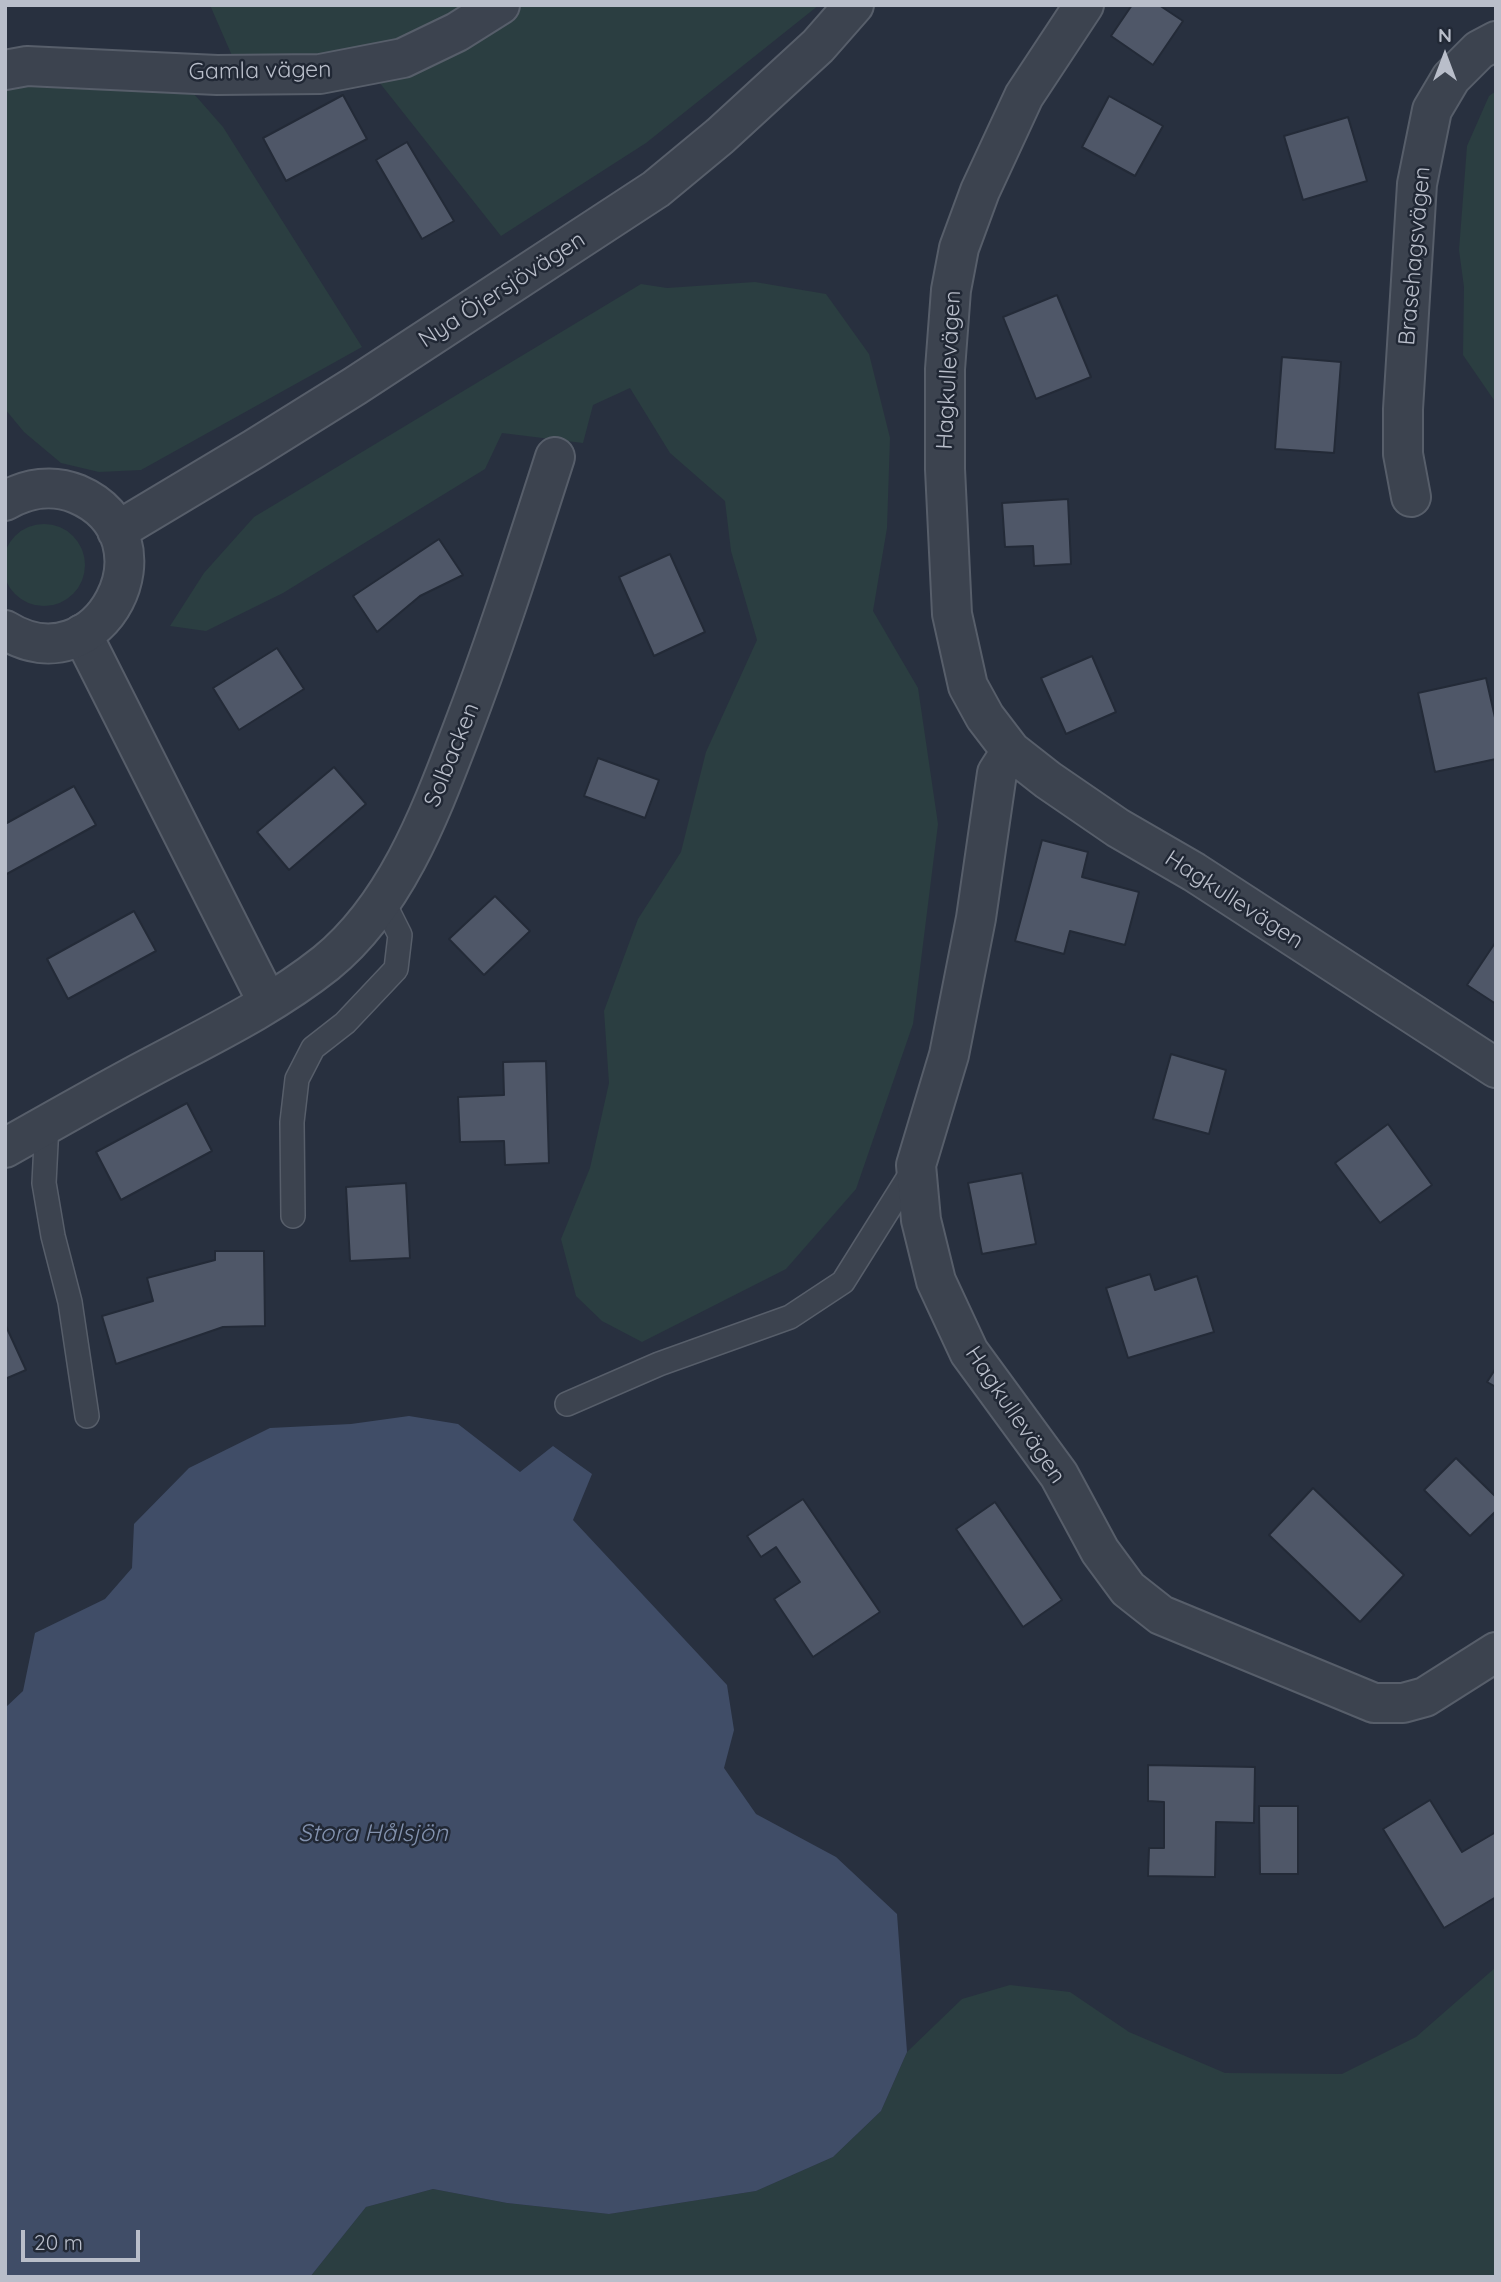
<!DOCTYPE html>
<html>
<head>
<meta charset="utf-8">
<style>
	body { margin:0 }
	#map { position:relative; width:1501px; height:2282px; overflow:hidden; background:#28303f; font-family:Quicksand,sans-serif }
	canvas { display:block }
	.frame { position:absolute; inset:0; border:7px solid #b9beca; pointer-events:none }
	.north { position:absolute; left:1410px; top:21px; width:70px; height:70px; -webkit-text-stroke:5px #212835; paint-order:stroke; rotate:0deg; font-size:19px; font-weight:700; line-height:28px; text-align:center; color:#b9beca }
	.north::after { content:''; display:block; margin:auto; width:24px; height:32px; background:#b9beca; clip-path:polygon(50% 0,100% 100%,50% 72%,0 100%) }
	.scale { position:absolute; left:21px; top:2230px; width:119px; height:32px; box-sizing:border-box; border:4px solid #b9beca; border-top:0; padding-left:9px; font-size:21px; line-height:24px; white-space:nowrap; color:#b9beca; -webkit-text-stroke:5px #212835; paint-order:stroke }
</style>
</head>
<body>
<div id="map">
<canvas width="1501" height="2282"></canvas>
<div class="frame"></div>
<div class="north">N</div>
<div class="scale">20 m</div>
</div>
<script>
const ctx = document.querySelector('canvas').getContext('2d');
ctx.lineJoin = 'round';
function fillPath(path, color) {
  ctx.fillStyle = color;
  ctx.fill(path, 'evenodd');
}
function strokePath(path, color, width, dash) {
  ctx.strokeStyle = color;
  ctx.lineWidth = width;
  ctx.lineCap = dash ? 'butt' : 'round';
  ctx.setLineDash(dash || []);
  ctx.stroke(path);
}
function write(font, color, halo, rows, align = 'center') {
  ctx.font = font + ' Quicksand,sans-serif';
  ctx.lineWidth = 5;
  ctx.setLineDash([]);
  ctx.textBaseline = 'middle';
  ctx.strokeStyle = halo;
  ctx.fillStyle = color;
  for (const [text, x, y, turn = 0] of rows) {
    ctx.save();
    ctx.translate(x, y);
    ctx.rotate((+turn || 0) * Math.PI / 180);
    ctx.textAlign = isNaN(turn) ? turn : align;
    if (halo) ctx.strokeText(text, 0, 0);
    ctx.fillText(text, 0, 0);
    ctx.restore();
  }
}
const green = new Path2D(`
	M210,5H819L646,143L501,236L379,82L334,62L233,58Z
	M5,81L164,85L194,94L223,127L362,347L141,470L99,472L61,463L24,432L5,409Z
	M1496,91V403L1463,355L1464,287L1459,250L1467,146L1489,96Z
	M755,282L826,294L869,354L890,438L887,528L873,611L918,688L938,824L913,1024L856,1189L786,1269L642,1342L602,1321L576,1296L561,1239L590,1168L609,1083L604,1011L638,919L681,852L706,752L757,640L731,551L725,501L670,453L630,388L593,405L583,443L502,433L485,469L283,593L206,631L170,626L204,573L254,517L641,284L667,288Z
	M3 565a41 41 0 1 1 82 0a41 41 0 1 1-82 0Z
	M1496,1967V2277H310L366,2207L433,2189L507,2203L609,2214L756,2191L833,2157L881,2111L907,2052L962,1999L1010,1985L1070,1992L1129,2032L1225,2073L1342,2074L1416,2037Z`);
const water = new Path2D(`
	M409,1416L458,1424L520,1472L553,1446L592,1474L573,1520L727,1685L734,1730L724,1768L756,1814L836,1857L897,1914L907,2052L881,2111L833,2157L756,2191L609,2214L507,2203L433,2189L366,2207L310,2277H5V1708L23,1691L35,1633L105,1599L132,1568L134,1524L189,1468L270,1428L351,1424Z`);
const building = new Path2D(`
	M1132,5H1159L1183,21L1153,65L1111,36Z
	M343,95L367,139L286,181L263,138Z
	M1109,96L1163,126L1135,176L1082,147Z
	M1348,117L1367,181L1303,200L1284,136Z
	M407,142L454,221L422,239L376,160Z
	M1057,295L1091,377L1036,399L1003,317Z
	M1282,357L1341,362L1334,453L1275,449Z
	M1068,499L1071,564L1034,566L1033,546L1005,547L1002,503Z
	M439,539L463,575L420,596L377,632L353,596Z
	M670,554L705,632L654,656L619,577Z
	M277,648L304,689L239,730L213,688Z
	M1092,656L1116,712L1066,734L1041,678Z
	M1486,678L1496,722V759L1435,772L1418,693Z
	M598,758L659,780L645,818L584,796Z
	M334,767L366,804L289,870L257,832Z
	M74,786L96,825L5,875V824Z
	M1042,840L1088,852L1082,877L1139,892L1125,945L1070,931L1064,954L1015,941Z
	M495,896L530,931L484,975L449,939Z
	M134,911L156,951L68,999L47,959Z
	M1495,943H1496V1004L1467,985Z
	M1171,1054L1226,1070L1209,1134L1153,1119Z
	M546,1061L549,1163L505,1165L504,1141L460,1142L458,1097L504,1095L503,1062Z
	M187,1103L212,1151L121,1200L96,1152Z
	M1388,1124L1432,1185L1380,1223L1335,1163Z
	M1022,1173L1036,1244L982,1254L968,1183Z
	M406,1183L410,1258L350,1261L346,1187Z
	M215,1251H264L265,1326L223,1327L116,1364L102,1316L153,1301L147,1278L215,1260Z
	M1150,1274L1155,1290L1197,1276L1214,1332L1128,1358L1106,1288Z
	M5,1324L26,1370L5,1379Z
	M1496,1368V1387L1487,1382Z
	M1456,1458L1496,1497V1511L1470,1536L1424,1490Z
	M1313,1488L1404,1575L1360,1622L1269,1535Z
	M803,1499L880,1612L813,1657L774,1599L800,1582L776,1547L761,1557L747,1536Z
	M995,1502L1062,1600L1023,1627L956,1529Z
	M1148,1765L1255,1767L1254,1823L1216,1822L1215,1877L1148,1876L1149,1848H1164V1802L1148,1801Z
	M1430,1800L1462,1852L1496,1832V1897L1444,1928L1383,1829Z
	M1259,1806H1298V1874H1260Z`);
const service = new Path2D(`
	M47,1124L44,1183L53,1236L70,1302L87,1416
	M293,1216L292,1122L297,1079L313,1048L345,1023L396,969L400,935L382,899
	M567,1404L659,1364L790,1317L843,1282L915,1167`);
const minor = new Path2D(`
	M1084,5L1024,96L980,191L959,248L951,290L945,369V469L952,614L968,686L985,717L1011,751L1048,780L1118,828L1194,872L1496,1068
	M5,70L27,66L217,75L320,74L403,58L457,32L500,5
	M1411,497L1403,454V409L1417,184L1432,110L1451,78L1479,50L1496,41
	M82,634L268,1003
	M1011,751L997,773L976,918L949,1055L916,1165L921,1220L936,1281L969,1352L1059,1475L1100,1551L1128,1589L1161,1615L1374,1703H1403L1425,1697L1496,1652
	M5,1148C53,1121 100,1094 149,1068C209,1036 272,1006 326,963C396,906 430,814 461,733C496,642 525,550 555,457`);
const tertiary = new Path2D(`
	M5,501C27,488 53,484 77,494C178,537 100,689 5,630
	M117,531L254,449L355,386L656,189L720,136L818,46L854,5`);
const streetNames = [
	["Gamla vägen",260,71,-1],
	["Brasehagsvägen",1415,256,-85],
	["Nya Öjersjövägen",502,290,-33],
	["Hagkullevägen",949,370,-87],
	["Solbacken",452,755,-68],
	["Hagkullevägen",1234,900,33],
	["Hagkullevägen",1015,1415,56]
];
const waterNames = [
	["Stora Hålsjön",373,1834]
];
fillPath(green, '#2b3e41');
fillPath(water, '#404d67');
fillPath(building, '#4f5768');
strokePath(building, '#232a37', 2);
strokePath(service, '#575e6a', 26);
strokePath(minor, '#575e6a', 42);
strokePath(tertiary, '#575e6a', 42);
strokePath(service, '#3c434f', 23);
strokePath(minor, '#3c434f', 38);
strokePath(tertiary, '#3c434f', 38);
write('23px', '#b9beca', '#212835', streetNames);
write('italic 24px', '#8392ae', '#212835', waterNames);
</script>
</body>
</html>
